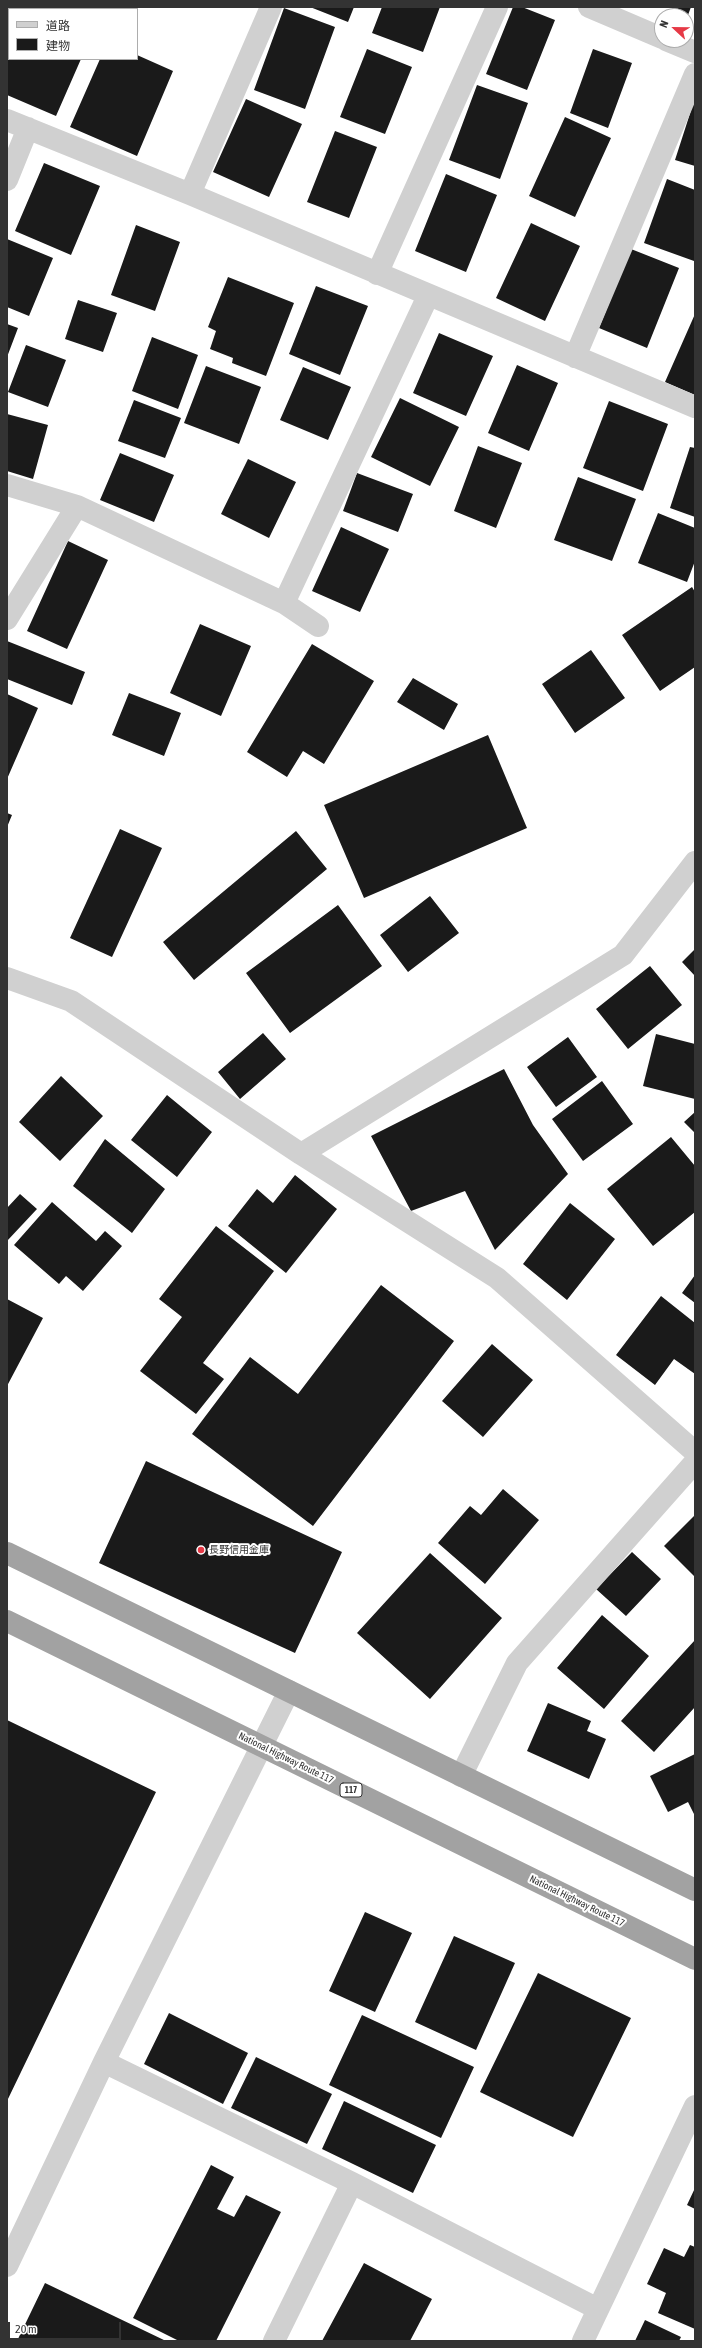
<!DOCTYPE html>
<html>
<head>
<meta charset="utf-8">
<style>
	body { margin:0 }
	#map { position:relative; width:702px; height:2348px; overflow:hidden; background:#fff; font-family:"Asap Condensed","Noto Sans JP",sans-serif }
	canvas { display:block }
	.frame { position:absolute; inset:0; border:8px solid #333; pointer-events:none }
	.legend { position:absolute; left:8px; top:8px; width:130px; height:52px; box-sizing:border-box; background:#fff; border:1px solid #adadad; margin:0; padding:5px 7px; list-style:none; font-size:12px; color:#333 }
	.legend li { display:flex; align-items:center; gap:8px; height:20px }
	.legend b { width:20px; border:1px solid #adadad }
	.north { position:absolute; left:654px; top:8px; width:40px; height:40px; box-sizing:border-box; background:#fff; border:1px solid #adadad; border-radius:50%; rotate:292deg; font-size:11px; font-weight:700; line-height:16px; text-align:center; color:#333 }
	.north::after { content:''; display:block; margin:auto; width:14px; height:18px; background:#e63946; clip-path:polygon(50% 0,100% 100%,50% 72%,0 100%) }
	.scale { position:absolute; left:8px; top:2322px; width:113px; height:18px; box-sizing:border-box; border:2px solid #333; border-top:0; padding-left:5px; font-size:12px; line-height:14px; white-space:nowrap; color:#333; -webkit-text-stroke:3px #fff; paint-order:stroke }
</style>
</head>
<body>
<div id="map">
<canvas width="702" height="2348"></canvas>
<div class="frame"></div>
<ul class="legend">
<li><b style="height:5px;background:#d0d0d0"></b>道路</li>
<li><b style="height:11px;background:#1a1a1a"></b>建物</li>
</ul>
<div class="north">N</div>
<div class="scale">20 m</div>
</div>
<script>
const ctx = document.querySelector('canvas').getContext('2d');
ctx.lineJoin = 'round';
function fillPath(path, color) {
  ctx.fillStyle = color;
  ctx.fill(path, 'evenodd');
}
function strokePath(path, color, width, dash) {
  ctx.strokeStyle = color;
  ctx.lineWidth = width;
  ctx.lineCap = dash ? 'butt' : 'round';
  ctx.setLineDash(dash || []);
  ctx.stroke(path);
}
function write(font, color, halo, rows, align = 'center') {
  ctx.font = font + ' "Asap Condensed","Noto Sans JP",sans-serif';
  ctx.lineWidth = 4;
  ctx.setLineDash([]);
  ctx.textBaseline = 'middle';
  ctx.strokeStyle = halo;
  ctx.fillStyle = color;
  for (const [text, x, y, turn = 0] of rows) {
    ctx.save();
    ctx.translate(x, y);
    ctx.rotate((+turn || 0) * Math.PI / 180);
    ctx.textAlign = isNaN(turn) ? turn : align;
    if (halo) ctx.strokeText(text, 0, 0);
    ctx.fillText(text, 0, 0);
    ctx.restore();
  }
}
const building = new Path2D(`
	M46,7H99L98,9H50Z
	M310,7H354L348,22Z
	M382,7H440L423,52L372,33Z
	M513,7H522L555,20L527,90L486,74Z
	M669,7H691L688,15Z
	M284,8L335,27L305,109L254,90Z
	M9,43V59H81L56,116L7,95V47Z
	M367,49L412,67L385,134L340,117Z
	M593,49L632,63L608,128L570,113Z
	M137,55L173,71L137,156L70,127L100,59H137Z
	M477,85L528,103L500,179L449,160Z
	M695,98V166L675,160Z
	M246,99L302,124L269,197L213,172Z
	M565,117L611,138L575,217L529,196Z
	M335,131L377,147L349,218L307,202Z
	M44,163L100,186L71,255L15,231Z
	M446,174L497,195L466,272L415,251Z
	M667,179L695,190L694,261L644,243Z
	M531,223L580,246L545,321L496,298Z
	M136,225L180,242L155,311L111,295Z
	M7,239L53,258L29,316L7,307Z
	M631,249L679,268L647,348L599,328Z
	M228,277L294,303L266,376L232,363L233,358L210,349L216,331L208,327Z
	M316,286L368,306L340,375L289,354Z
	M78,300L117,313L103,352L65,339Z
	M695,314V395L665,382Z
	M7,324L18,328L7,357Z
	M439,333L493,356L466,416L413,393Z
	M152,337L198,355L178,409L132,391Z
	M26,345L66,360L48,407L8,392Z
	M517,365L558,383L529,451L488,433Z
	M206,366L261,387L239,444L184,423Z
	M303,367L351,387L328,440L280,420Z
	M400,398L459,427L430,486L371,457Z
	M134,400L181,418L165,458L118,441Z
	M609,401L668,424L643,491L583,468Z
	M7,414L48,425L33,479L7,471Z
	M478,446L522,463L496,528L454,511Z
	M690,447L695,448V517L670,508Z
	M120,453L174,475L154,522L100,500Z
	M248,459L296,482L269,538L221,514Z
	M357,473L413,494L398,532L343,511Z
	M578,477L636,499L612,561L554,540Z
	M658,513L695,528V561L687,582L638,563Z
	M341,527L389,549L360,612L312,591Z
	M68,541L108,560L67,649L27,631Z
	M692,587L695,592V667L660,691L622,635Z
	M200,624L251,646L221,716L170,693Z
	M7,641L85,672L72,705L7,679Z
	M312,644L374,681L324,764L303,751L287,777L247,752Z
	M591,650L625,698L575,733L542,684Z
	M413,678L458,704L444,730L397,702Z
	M129,693L181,713L164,756L112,735Z
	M7,694L38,708L7,779Z
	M488,735L527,828L364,898L324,805Z
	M7,813L12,815L7,827Z
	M120,829L162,848L112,957L70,938Z
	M296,831L327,869L194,980L163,942Z
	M430,896L459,933L408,972L380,935Z
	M338,905L382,966L290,1033L246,973Z
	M695,949V976L682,962Z
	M650,966L682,1005L628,1049L596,1009Z
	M263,1033L286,1059L240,1099L218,1072Z
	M656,1034L695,1044V1099L643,1086Z
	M568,1037L597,1077L556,1107L527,1067Z
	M504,1069L533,1125L568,1174L495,1250L465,1191L411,1211L371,1136Z
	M61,1076L103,1116L60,1161L19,1122Z
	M602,1081L633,1124L583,1161L552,1119Z
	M167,1095L212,1132L177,1177L131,1140Z
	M695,1112V1133L684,1122Z
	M671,1137L695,1166V1212L653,1246L607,1189Z
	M105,1139L165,1189L132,1233L73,1186Z
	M295,1175L337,1209L286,1273L228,1226L257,1189L273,1203Z
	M20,1194L37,1209L7,1241V1208Z
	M52,1202L96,1241L105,1231L122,1246L83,1291L66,1276L59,1284L14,1245Z
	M570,1203L615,1239L567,1300L523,1264Z
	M216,1226L274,1271L203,1363L224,1379L196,1414L140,1371L182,1317L159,1299Z
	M695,1275V1303L682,1293Z
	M381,1285L454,1341L313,1526L192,1434L250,1357L298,1394Z
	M661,1296L695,1323V1374L674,1359L655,1385L616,1355Z
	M7,1299L43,1318L7,1386Z
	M492,1344L533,1380L483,1437L442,1401Z
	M146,1461L342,1552L295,1653L99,1563Z
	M503,1489L539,1520L485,1584L438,1543L470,1506L481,1515Z
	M695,1515V1577L664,1546Z
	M632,1552L661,1579L626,1616L596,1589Z
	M430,1553L502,1618L430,1699L357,1633Z
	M602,1615L649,1656L604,1709L557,1668Z
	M695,1640V1707L654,1752L621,1721Z
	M548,1703L591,1721L587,1731L606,1739L589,1779L527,1751Z
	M7,1720L156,1792L7,2101Z
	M695,1754V1816L688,1802L668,1812L650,1776Z
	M365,1912L412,1933L375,2012L329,1991Z
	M454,1936L515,1963L476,2050L415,2022Z
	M538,1973L631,2018L573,2137L480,2092Z
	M169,2013L248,2053L223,2104L144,2064Z
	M362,2015L474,2067L441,2138L329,2085Z
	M256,2057L332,2094L307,2144L231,2108Z
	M344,2101L436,2145L413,2193L322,2149Z
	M211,2165L234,2177L217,2209L234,2217L246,2195L281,2212L216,2341H179L133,2318Z
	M695,2188V2209L687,2205Z
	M690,2245L695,2247V2329L658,2313L666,2293L647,2284L664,2248L684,2257Z
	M364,2263L432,2299L410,2341H322Z
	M45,2283L166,2341H17Z
	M645,2320L681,2337L679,2341H635Z`);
const minor = new Path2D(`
	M589,7L662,38
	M666,40L695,52
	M7,120L190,194L695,407
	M7,180L28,128
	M190,194L271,7
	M377,274L497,7
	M575,357L695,74
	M7,485L77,506L284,603L318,626
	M284,603L428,296
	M7,619L77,506
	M7,978L71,1001L301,1154L497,1278L695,1452
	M301,1154L623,955L695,862
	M461,1776L517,1663L695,1462
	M104,2062L352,2183L598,2309
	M7,2266L104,2062L289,1691
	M274,2341L352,2183
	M583,2341L695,2106`);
const trunk = new Path2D(`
	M7,1553L695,1890
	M7,1621L695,1959`);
const markers = [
	[201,1550,4,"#e63946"]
];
const shields = [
	[351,1790,22]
];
const shieldNames = [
	["117",351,1790]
];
const poiNames = [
	["長野信用金庫",209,1550]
];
const streetNames = [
	["National Highway Route 117",286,1758,26],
	["National Highway Route 117",577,1901,26]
];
fillPath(building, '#1a1a1a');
strokePath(minor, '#d0d0d0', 22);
strokePath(trunk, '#a2a2a2', 22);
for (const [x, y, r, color] of markers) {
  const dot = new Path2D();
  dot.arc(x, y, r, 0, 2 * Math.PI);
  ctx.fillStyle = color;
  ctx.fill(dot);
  strokePath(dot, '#fff', 1.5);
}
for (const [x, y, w] of shields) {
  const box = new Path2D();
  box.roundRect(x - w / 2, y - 7, w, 14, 3);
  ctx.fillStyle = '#fff';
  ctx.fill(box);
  strokePath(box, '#333', 1);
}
write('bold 9px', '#333', null, shieldNames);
write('10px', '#333', '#fff', poiNames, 'left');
write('10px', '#333', '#fff', streetNames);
</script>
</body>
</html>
